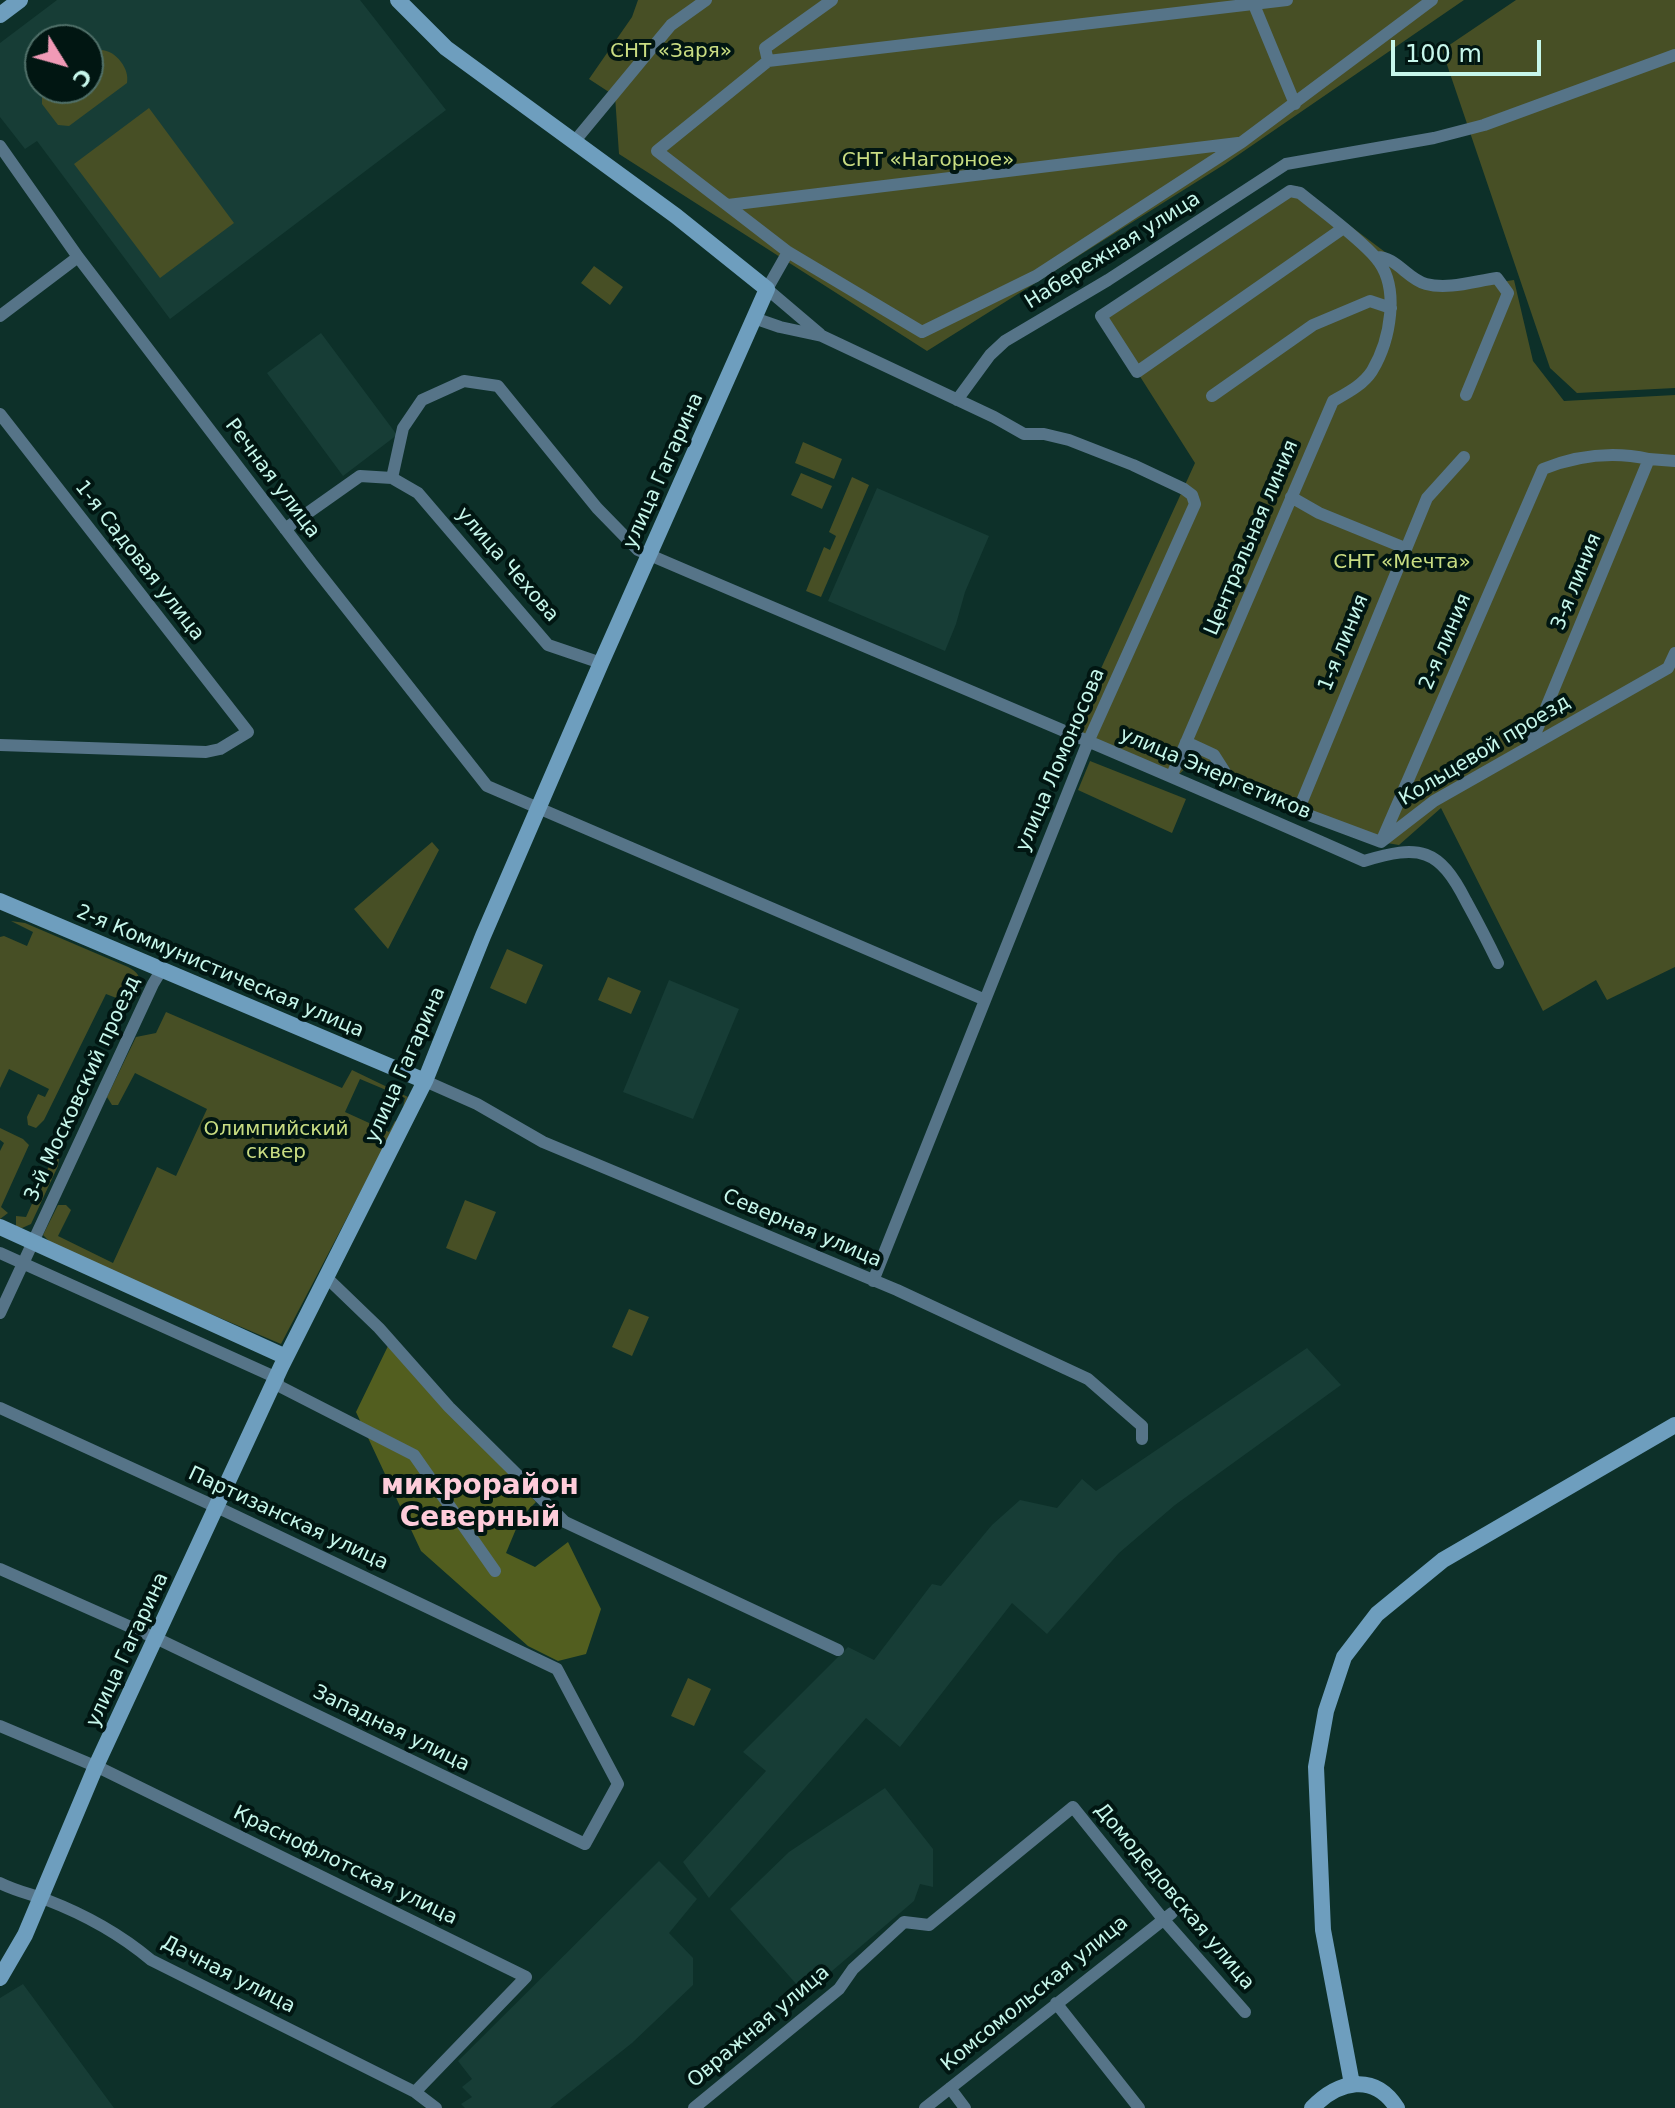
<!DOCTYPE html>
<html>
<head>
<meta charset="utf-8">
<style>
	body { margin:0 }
	#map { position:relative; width:1675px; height:2108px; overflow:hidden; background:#0d3029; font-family:"DejaVu Sans",sans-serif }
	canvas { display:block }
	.north { position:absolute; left:24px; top:24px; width:80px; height:80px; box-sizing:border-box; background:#011612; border:2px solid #507069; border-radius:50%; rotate:127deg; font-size:22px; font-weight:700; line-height:32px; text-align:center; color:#c7f7eb }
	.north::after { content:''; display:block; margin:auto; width:28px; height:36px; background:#f09ab6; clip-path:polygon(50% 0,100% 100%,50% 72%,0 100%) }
	.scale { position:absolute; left:1391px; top:40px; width:150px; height:36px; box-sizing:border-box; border:4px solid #c7f7eb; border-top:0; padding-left:10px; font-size:24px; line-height:28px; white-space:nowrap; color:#c7f7eb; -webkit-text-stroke:6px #011612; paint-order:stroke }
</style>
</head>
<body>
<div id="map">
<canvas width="1675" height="2108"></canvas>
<div class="north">С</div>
<div class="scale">100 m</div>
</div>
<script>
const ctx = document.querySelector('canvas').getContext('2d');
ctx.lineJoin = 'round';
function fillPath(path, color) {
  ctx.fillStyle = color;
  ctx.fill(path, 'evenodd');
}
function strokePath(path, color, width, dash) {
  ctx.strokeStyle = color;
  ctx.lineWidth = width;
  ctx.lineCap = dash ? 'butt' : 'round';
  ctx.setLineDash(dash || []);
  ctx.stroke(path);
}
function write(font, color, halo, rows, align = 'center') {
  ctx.font = font + ' "DejaVu Sans",sans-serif';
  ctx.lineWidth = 8;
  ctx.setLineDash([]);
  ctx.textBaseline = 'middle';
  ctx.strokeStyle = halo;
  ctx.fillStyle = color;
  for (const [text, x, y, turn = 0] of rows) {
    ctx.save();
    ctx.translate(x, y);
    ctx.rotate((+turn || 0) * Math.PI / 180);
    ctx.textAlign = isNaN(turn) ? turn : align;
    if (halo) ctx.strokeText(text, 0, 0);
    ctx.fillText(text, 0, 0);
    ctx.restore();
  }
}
const built = new Path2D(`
	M57,0H360L446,110L170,319L37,141L25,149L0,117V43ZM40,40H88V88H40Z
	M321,333L397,435L343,476L267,373Z
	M877,488L989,536L965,592L956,624L945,651L828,601Z
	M669,980L739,1009L693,1119L623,1092Z
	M1307,1348L1341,1385L1175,1505L1119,1553L1047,1634L1012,1603L900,1747L866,1718L709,1898L683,1862L766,1771L743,1752L848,1647L874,1660L932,1584L941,1586L992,1525L1020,1500L1057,1508L1082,1479L1096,1491Z
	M885,1788L933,1849V1887L920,1884L914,1901L805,1994L730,1909L789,1852Z
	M659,1861L697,1899L669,1933L693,1958V1985L632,2043L550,2108H465L461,2104L472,2097L462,2087L472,2079L458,2061Z
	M23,1984L114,2108H0V1998Z`);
const green = new Path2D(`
	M638,0H1464L1225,164L927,351L619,154L615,96L589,79L632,17Z
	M1516,0H1675V388L1577,393L1550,368L1442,50Z
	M102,50C116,51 130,69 127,83L69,126L58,125L42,104V95L48,88H88V59Z
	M149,108L234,223L160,278L74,164Z
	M1297,186L1437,291L1514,280L1533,361L1564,401L1675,395V967L1607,1000L1596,980L1543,1011L1441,808L1399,845L1381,842L1228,777L1187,767L1174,779L1071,734L1195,463L1099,312Z
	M594,266L623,287L610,305L581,283Z
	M803,442L842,459L834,479L795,463Z
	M801,473L832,486L822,509L791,495Z
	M852,477L869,485L821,597L806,591L824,547L830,550L836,536L829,532Z
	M1090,761L1186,799L1172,833L1078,790Z
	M432,842L439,850L388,949L354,909Z
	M11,921L25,923L128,967C146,976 142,990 132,1004L106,994L44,1120L36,1128L28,1125L27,1117L38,1094L45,1097L49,1089L9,1069L0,1088V937L4,936L27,946L33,932Z
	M507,949L543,965L526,1004L490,988Z
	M608,977L641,991L631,1014L598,1000Z
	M166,1012L342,1088L352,1070L408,1097L403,1107L405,1098L360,1079L345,1112L389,1132L395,1121L397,1122L281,1344L56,1248L43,1235L58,1205H66L71,1210L58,1236L113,1263L157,1167L176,1176L207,1109L135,1073L118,1105H112L107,1097L136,1037L156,1033Z
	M0,1128L23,1139L29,1145L1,1207L8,1213L0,1219V1151L4,1143L0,1140Z
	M53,1157L59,1158L58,1166L31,1224L22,1228L16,1227V1216L26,1217Z
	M465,1200L496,1212L476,1260L446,1248Z
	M629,1309L649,1317L632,1356L612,1347Z
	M688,1678L711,1689L694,1726L671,1716Z`);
const forest = new Path2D(`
	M388,1346L536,1502L521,1517L506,1553L535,1567L568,1542L601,1609L586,1654L558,1661L528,1646L421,1551L356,1412Z`);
const street = new Path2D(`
	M1252,0L1295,104
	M1287,0L768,61L657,151L788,252L922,332L1036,276L1242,142L1432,0
	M768,61L765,48L832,0
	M574,142L671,25L706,0
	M0,146L78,257L312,564L487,786L983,999
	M728,205L1238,143
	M788,252L767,289L820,334
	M1376,257C1396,256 1407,279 1426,284C1448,290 1475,281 1497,278L1508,293L1466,395
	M0,316L78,257
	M754,318L780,327L822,336L994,417L1024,434H1044L1069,440L1133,465L1184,489L1192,495L1195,504L1088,742L873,1281
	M1212,396L1313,325L1370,301L1391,308
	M957,400L990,355L1005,341L1108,280L1286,164L1434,138L1484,125L1675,55
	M0,414L248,732L220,749L206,752L0,745
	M392,478L403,428L422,400L464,381L498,386L597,508L638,550C880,654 1124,754 1364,861C1420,844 1439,848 1466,901C1477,921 1488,942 1498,963
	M1291,497L1319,513L1405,548
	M285,529L360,476L392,478L418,493L548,645L601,663
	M1186,742L1214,755L1228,777L1298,811L1381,842L1434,801L1668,668L1675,653
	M1531,744L1649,459L1675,461
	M1172,775L1333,401C1347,393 1363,385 1372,371C1390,341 1401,287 1376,258C1358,237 1322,211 1300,193L1290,191L1101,316L1137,372L1342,229
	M1298,811L1427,498L1464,457
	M1382,840L1543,469C1578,455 1612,451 1649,459
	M425,1081L477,1104L543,1142L897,1290L1088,1379L1142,1426V1439
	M0,1253L277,1378L279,1386L414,1455L495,1571
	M326,1277L379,1328L449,1407L565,1522L838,1650
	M0,1313L153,984L162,969
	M0,1408L223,1510L557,1669L618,1784L585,1844L162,1641L0,1569
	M0,1726L102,1769L526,1977L415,2092
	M0,1883C16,1891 31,1894 47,1900C86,1915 120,1934 151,1960L415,2092L436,2108
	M1056,2003L1139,2108
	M950,2088L965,2108
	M694,2108L839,1989L853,1969L904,1922L929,1925L1073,1807L1163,1919L1245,2012
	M925,2108L1172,1913`);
const secondary = new Path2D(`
	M0,15L20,0
	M0,901L425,1081
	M0,1227L286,1357
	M0,1978L25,1935L96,1766L281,1367L425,1081L483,936L601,663L767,289L676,216L446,48L398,0
	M1352,2084L1323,1930L1316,1767L1326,1711L1344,1657L1377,1614L1443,1560L1675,1425
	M1312,2108C1338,2081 1374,2072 1397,2108`);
const parkNames = [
	["СНТ «Заря»",671,52],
	["СНТ «Нагорное»",928,161],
	["СНТ «Мечта»",1402,563],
	["Олимпийский",276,1130],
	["сквер",276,1153]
];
const streetNames = [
	["Набережная улица",1113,251,-32],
	["улица Гагарина",664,471,-66],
	["Речная улица",272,479,53],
	["Центральная линия",1252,538,-67],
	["1-я Садовая улица",139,561,52],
	["улица Чехова",507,565,49],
	["3-я линия",1577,582,-68],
	["2-я линия",1446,642,-67],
	["1-я линия",1344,643,-68],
	["Кольцевой проезд",1485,751,-31],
	["улица Ломоносова",1061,760,-67],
	["улица Энергетиков",1215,774,23],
	["2-я Коммунистическая улица",220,972,23],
	["улица Гагарина",406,1065,-66],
	["3-й Московский проезд",83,1089,-65],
	["Северная улица",802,1229,23],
	["Партизанская улица",288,1519,25],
	["улица Гагарина",128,1650,-65],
	["Западная улица",391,1729,26],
	["Краснофлотская улица",345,1866,26],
	["Домодедовская улица",1174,1897,50],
	["Дачная улица",228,1975,27],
	["Комсомольская улица",1035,1994,-39],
	["Овражная улица",759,2027,-40]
];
const districtNames = [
	["микрорайон",480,1487],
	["Северный",480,1519]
];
fillPath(built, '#173d36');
fillPath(green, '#474f25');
fillPath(forest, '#525e1f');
strokePath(street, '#567488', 12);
strokePath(secondary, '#6e9ebe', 16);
write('20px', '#c9dd82', '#011612', parkNames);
write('20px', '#c7f7eb', '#011612', streetNames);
write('bold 28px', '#feccda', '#011612', districtNames);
</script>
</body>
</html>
